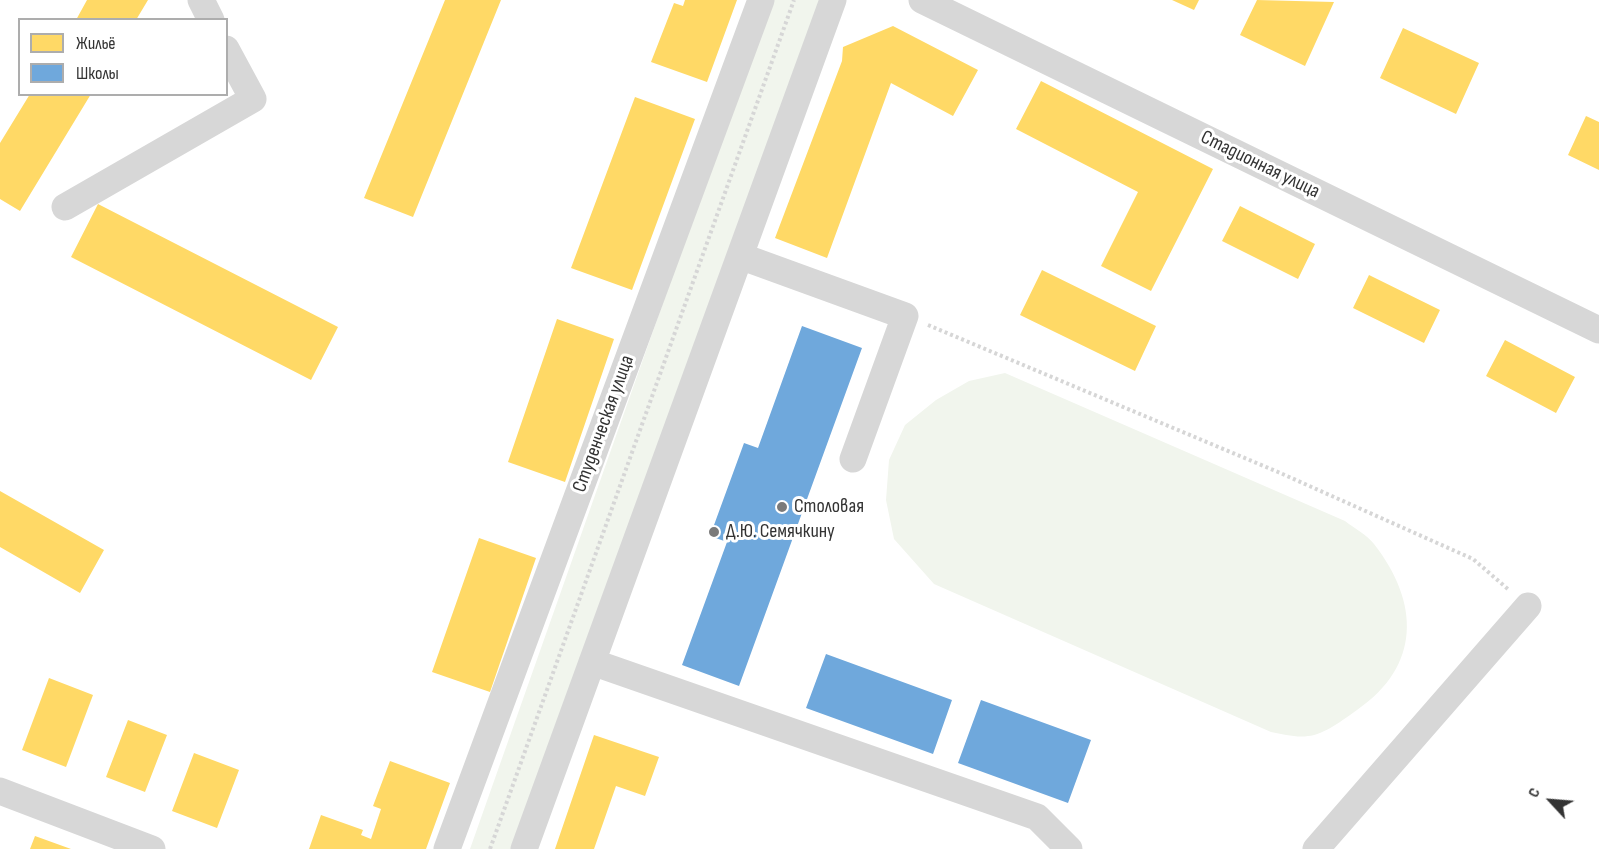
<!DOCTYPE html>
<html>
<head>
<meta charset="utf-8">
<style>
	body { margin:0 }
	#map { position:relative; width:1599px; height:849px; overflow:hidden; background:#fff; font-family:"Sofia Sans Condensed",sans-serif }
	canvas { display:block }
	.legend { position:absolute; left:18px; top:18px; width:210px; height:78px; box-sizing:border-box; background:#fff; border:2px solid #adadad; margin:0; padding:8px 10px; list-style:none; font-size:18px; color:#333 }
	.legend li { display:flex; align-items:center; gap:12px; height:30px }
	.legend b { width:30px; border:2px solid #adadad }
	.north { position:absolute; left:1521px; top:771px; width:60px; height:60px; -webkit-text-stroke:4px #fff; paint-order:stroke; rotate:296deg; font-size:16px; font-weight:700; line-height:24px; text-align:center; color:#333 }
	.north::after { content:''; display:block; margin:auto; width:21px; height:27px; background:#333; clip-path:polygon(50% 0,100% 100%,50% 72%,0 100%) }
</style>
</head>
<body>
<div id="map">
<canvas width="1599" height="849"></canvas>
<ul class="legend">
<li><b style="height:16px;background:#ffd966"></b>Жильё</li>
<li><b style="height:16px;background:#6fa8dc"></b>Школы</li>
</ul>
<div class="north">С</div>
</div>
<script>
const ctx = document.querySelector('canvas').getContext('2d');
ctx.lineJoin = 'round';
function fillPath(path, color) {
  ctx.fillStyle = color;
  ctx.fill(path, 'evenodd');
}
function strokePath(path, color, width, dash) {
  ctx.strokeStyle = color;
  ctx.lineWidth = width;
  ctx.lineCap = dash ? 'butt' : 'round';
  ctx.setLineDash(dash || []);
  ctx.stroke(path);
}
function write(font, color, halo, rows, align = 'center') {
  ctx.font = font + ' "Sofia Sans Condensed",sans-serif';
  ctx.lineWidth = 6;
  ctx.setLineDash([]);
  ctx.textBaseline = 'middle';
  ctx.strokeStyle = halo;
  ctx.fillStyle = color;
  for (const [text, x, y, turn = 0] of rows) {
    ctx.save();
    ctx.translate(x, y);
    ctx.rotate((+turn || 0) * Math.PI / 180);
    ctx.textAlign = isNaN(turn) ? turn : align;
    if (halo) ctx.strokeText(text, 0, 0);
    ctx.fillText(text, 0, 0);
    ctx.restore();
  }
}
const green = new Path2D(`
	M770,0H820L517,849H470Z
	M1005,373L1345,521C1354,528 1367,535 1374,544C1420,603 1421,666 1357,710C1344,719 1324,735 1308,736C1297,738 1283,734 1271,732L934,584L894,539L886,500L889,460L905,425L936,400L969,381Z`);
const homes = new Path2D(`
	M87,0H148L136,20H76Z
	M445,0H501L413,217L364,198Z
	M685,0H737L707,82L651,62L674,3L683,6Z
	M1172,0H1199L1194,10Z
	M1257,0L1334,2L1305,66L1240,35Z
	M893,26L978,70L953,116L891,83L827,258L775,238L842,61L843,47Z
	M1403,28L1479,63L1456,114L1380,78Z
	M1041,81L1213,169L1151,291L1101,266L1138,192L1016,129Z
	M30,94H91L20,211L0,199V143Z
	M635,97L695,119L632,290L571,268Z
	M1586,116L1599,122V170L1568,155Z
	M98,204L338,327L311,380L71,257Z
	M1240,206L1315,244L1298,279L1222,241Z
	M1042,270L1156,326L1135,371L1020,315Z
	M1369,275L1440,310L1424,343L1353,308Z
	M557,319L614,339L565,482L508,462Z
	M1505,340L1575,377L1556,413L1486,376Z
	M0,491L104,550L80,593L0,547Z
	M479,538L536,558L490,692L432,672Z
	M49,678L93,695L66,767L22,750Z
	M128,720L167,735L145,792L106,777Z
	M594,735L659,757L645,796L616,786L594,849H555Z
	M194,753L239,770L217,828L172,811Z
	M390,761L450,783L426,849H309L321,815L363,830L361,835L371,839L381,809L373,806Z
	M35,836L71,849H30Z`);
const schools = new Path2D(`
	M802,326L862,348L739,686L682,665L727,542L710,536L744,443L758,448Z
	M826,654L952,700L933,754L806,708Z
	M981,700L1091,740L1068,803L958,763Z`);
const path = new Path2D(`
	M928,325L1278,472L1473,559L1509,590
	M490,849L794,0`);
const minor = new Path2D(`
	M201,0L211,20
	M922,0L1599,330
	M65,207L253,99L226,49
	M740,256L905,316L853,459
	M592,662L1037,817L1069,849
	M0,791L152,849
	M447,849L761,0
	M524,849L833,0
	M1316,849L1528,606`);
const markers = [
	[782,507,6,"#7a7a7a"],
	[714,532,6,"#7a7a7a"]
];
const streetNames = [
	["Стадионная улица",1260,165,26],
	["Студенческая улица",604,424,-70]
];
const poiNames = [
	["Столовая",794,507],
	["Д.Ю. Семячкину",726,532]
];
fillPath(green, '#f1f5ed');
fillPath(homes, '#ffd966');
fillPath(schools, '#6fa8dc');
strokePath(path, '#d6d6d6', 4, [3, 3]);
strokePath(minor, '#d7d7d7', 27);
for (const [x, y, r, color] of markers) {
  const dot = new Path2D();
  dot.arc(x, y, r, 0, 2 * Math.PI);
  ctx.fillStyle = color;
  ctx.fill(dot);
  strokePath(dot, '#fff', 2);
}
write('20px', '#333', '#fff', streetNames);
write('20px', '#333', '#fff', poiNames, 'left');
</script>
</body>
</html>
